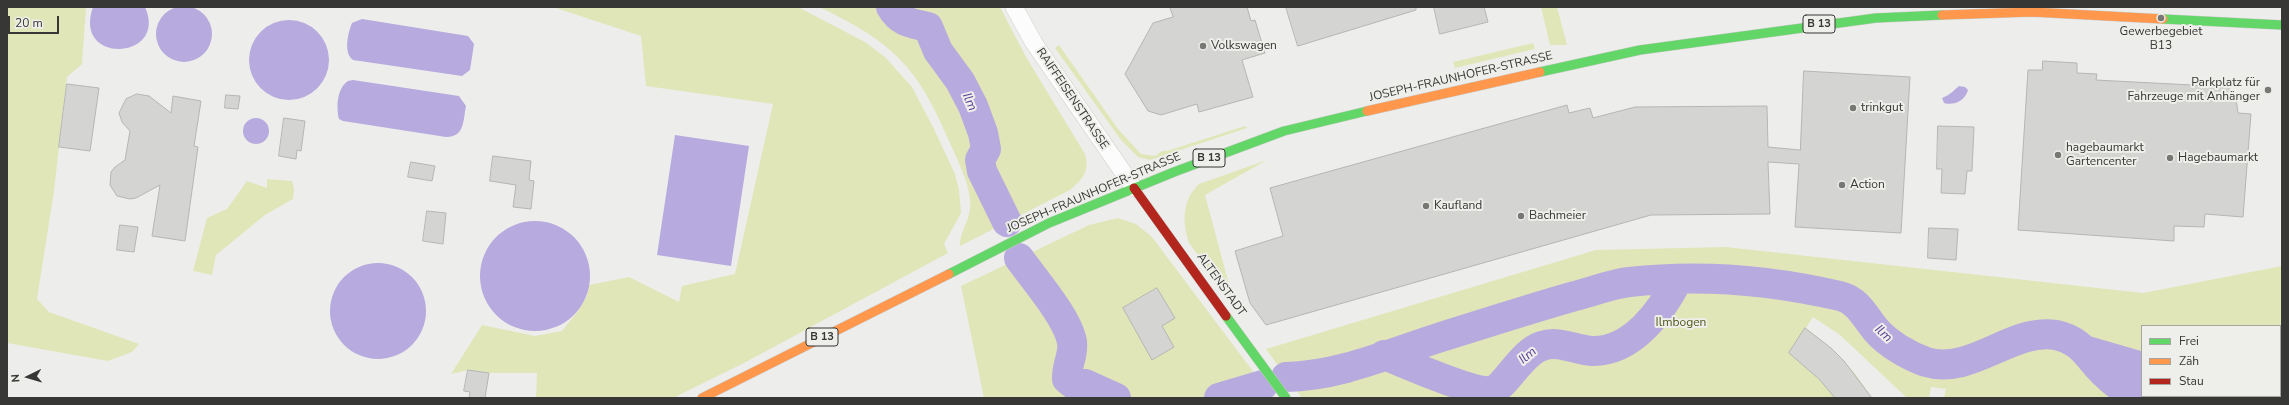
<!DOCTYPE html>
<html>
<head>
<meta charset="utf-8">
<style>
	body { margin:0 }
	#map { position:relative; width:2289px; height:405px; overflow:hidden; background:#edeeeb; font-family:"Nunito Sans",sans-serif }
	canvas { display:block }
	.frame { position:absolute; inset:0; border:8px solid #373736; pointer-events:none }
	.legend { position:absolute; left:2141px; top:325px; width:140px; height:72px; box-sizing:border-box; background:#eeefea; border:1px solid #a5a5a2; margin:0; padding:5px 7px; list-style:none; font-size:12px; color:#373736 }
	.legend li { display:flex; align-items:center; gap:8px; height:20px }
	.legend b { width:20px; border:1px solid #a5a5a2 }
	.north { position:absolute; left:8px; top:357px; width:40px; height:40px; -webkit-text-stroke:3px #eeefea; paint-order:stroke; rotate:265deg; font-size:11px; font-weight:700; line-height:16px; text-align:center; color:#373736 }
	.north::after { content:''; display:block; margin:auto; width:14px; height:18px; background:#373736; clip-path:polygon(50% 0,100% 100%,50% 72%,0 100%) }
	.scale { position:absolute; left:8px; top:16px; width:51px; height:18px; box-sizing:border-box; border:2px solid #373736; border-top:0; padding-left:5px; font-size:12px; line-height:14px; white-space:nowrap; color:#373736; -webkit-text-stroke:3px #eeefea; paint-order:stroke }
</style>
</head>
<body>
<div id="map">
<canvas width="2289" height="405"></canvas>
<div class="frame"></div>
<ul class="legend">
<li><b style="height:5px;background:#63d668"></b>Frei</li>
<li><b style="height:5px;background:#ff974d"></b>Zäh</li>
<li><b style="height:5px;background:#b3261e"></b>Stau</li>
</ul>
<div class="north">N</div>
<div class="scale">20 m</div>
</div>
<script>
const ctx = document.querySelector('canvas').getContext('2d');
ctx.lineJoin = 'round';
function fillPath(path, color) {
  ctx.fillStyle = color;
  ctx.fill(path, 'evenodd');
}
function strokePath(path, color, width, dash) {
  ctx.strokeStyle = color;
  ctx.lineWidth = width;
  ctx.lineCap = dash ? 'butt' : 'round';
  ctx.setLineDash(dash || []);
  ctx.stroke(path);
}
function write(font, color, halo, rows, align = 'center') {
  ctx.font = font + ' "Nunito Sans",sans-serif';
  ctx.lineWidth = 4;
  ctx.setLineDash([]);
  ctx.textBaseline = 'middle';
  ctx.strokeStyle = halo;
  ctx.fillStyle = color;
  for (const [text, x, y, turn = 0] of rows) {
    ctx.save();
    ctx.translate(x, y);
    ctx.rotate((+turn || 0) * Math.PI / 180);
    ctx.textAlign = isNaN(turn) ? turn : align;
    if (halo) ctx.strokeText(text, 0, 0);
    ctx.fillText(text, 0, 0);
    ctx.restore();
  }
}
const green = new Path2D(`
	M7,7H86L82,64L67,77L54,191L37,299L49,312L139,344L132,352L108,361L7,343Z
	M553,7H798L865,42L885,57L912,87L934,129L955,174L959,190L961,213L944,244L948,253L744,363L673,398H536L537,373H489L468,370L451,374L482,325L535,336L562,331L578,311L587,296L589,285L629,277L679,302L682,286L735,274L773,104L646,86L641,36Z
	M819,7H1000L1026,57L1085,154C1090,171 1083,179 1070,190L960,246C960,228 972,220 970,200C968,179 958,162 950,143C917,66 894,43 819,7Z
	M1541,7H1557L1567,45H1550Z
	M1533,43L1535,49L1455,68L1453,62Z
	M1059,45L1118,129L1141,154L1155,156L1162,151H1167L1245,126L1247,128L1150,160L1138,157L1121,140L1055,48Z
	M1267,160L1205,195L1234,303L1189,243C1182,222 1182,200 1199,184Z
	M267,179L292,181L294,188L293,199L265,215L216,255L212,275L193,271L207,218L227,209L247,181L267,188Z
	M1118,218L1136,224L1152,237L1273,398H984L961,286L1089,225Z
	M1726,247L2143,293L2282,266V398H1944L1946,389L1931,387L1929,398H1907L1840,335L1813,317L1806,328C1831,348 1856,369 1871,398H1302L1266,349L1596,250ZM2142,326H2280V396H2142Z`);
const water = new Path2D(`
	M156 34a28 28 0 1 1 56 0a28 28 0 1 1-56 0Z
	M93,7H145C169,60 72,66 93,7Z
	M362,19L468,36L474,44L470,70L462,76L353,60C343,53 348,33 352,23Z
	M249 60a40 40 0 1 1 80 0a40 40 0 1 1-80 0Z
	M353,80L459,96L466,106C463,120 465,137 446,137L343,121L339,119C336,107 337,88 348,81Z
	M1959,86L1965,87L1968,90C1965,101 1954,106 1944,103L1942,98C1950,95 1953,91 1959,86Z
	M243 131a13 13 0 1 1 26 0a13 13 0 1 1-26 0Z
	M675,135L749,146L731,266L657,255Z
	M480 276a55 55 0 1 1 110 0a55 55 0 1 1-110 0Z
	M330 311a48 48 0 1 1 96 0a48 48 0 1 1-96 0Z`);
const river = new Path2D(`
	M891,7C900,23 912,23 928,27L938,51L960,81L973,106L983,133L986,149L980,160L982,171L1007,222
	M1019,258C1034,279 1068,318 1072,342C1074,355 1066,366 1067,379L1073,384H1085L1116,398
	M2087,351L2142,367
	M1384,355C1405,363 1472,393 1490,391C1505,389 1521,352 1542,346C1559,340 1575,350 1592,351C1632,352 1662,311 1678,279
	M2280,367H2282
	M1286,377C1339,376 1388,354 1438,338C1483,324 1529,309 1575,296C1592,292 1611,284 1629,282C1699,274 1771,280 1840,296C1858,300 1865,317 1876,330C1888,344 1909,356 1926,362C1971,376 2013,327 2056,335C2083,341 2087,357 2105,374C2115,384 2127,392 2139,398
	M1219,398L1263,385
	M2194,398L2197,396`);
const building = new Path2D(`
	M1170,7H1247L1251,21L1255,20L1265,53L1242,60L1253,97L1199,112L1197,104L1161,115L1148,111L1125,74L1153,23L1173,17Z
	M1286,7H1416V10L1298,46Z
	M1434,7H1484L1488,22L1440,34Z
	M2043,61L2077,63V73L2097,74L2096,80L2211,86V82L2228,87L2236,98L2238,113L2251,114L2243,217L2205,214L2204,227L2174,226V241L2018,230L2028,70H2042Z
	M1804,71L1910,77L1901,233L1795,227L1799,164L1768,162L1770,214L1651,215L1266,325L1250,303L1235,251L1283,236L1270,188L1567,105L1569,113L1590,108L1593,118L1635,107L1767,106L1768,147L1800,150Z
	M67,84L99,88L90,151L59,147Z
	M137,94L149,96L171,113L173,96L201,101L194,146L198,147L185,241L152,236L160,185L136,198L130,199L117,196L110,185L111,172L115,167L125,160L130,131L122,122L119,113L126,99Z
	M226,95L240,96L238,109L225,108Z
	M284,118L305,121L301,151L297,150L296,159L279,156Z
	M1938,126L1974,127L1972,171H1967L1965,194L1941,193L1942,169H1937Z
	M493,156L531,161L529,180L534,181L531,209L513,207L516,185L490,181Z
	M411,162L435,166L432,181L408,177Z
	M427,211L446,213L443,244L423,241Z
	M120,225L138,227L134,252L117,250Z
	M1929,228L1958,229L1956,260L1928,258Z
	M1157,288L1175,318L1162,326L1174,347L1152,360L1123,308Z
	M1805,328L1831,348L1844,361L1872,398H1835L1819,379L1789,353Z
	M468,370L489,373L485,398H469L470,392L464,391Z`);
const street = new Path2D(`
	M1014,7L1034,43L1134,188`);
const fast = new Path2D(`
	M2163,19L2282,25
	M1540,72L1640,50L1876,18L1942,15
	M949,274L1049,223L1174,172L1284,131L1367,111
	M1226,316L1286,398`);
const slow = new Path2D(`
	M1942,15L2032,12L2163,19
	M1367,111L1540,72
	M702,398L949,274`);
const jam = new Path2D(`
	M1134,188L1226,316`);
const markers = [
	[2161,18,4,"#777775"],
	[1203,46,4,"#777775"],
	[2268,90,4,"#777775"],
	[1853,108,4,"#777775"],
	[2058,155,4,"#777775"],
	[2170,158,4,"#777775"],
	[1842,185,4,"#777775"],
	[1426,206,4,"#777775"],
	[1521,216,4,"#777775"]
];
const shields = [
	[1819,24,32],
	[1209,158,32],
	[822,337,32]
];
const shieldNames = [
	["B 13",1819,24],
	["B 13",1209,158],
	["B 13",822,337]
];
const poiNames = [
	["Gewerbegebiet",2161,32,"center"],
	["B13",2161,46,"center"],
	["Volkswagen",1211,46],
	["Parkplatz für",2260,83,"right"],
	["Fahrzeuge mit Anhänger",2260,97,"right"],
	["trinkgut",1861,108],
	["hagebaumarkt",2066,148],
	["Gartencenter",2066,162],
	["Hagebaumarkt",2178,158],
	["Action",1850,185],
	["Kaufland",1434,206],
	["Bachmeier",1529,216]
];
const streetNames = [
	["JOSEPH-FRAUNHOFER-STRASSE",1461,77,-13],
	["RAIFFEISENSTRASSE",1072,99,56],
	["JOSEPH-FRAUNHOFER-STRASSE",1094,193,-23],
	["ALTENSTADT",1221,285,54]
];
const parkNames = [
	["Ilmbogen",1681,323]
];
const waterNames = [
	["Ilm",969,102,66],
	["Ilm",1883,334,43],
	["Ilm",1528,356,-40]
];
fillPath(green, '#e1e6b9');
fillPath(water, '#b7aade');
strokePath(river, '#b7aade', 30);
fillPath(building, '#d4d5d3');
strokePath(building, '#b5b6b4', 1);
strokePath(street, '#cacbc8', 18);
strokePath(fast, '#cacbc8', 10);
strokePath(slow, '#cacbc8', 10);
strokePath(jam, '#cacbc8', 10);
strokePath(street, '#fcfcfc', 17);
strokePath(fast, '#63d668', 9);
strokePath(slow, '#ff974d', 9);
strokePath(jam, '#b3261e', 9);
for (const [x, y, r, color] of markers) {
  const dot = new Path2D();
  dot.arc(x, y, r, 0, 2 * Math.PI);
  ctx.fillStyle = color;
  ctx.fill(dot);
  strokePath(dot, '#eeefea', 1.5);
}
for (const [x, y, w] of shields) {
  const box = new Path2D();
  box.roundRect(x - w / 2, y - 9, w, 18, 3);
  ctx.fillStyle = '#eeefea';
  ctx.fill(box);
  strokePath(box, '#373736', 1);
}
write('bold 11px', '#373736', null, shieldNames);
write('12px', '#373736', '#eeefea', poiNames, 'left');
write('12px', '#373736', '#eeefea', streetNames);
write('12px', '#53581b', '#eeefea', parkNames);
write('italic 13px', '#5b3f98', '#eeefea', waterNames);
</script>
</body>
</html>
